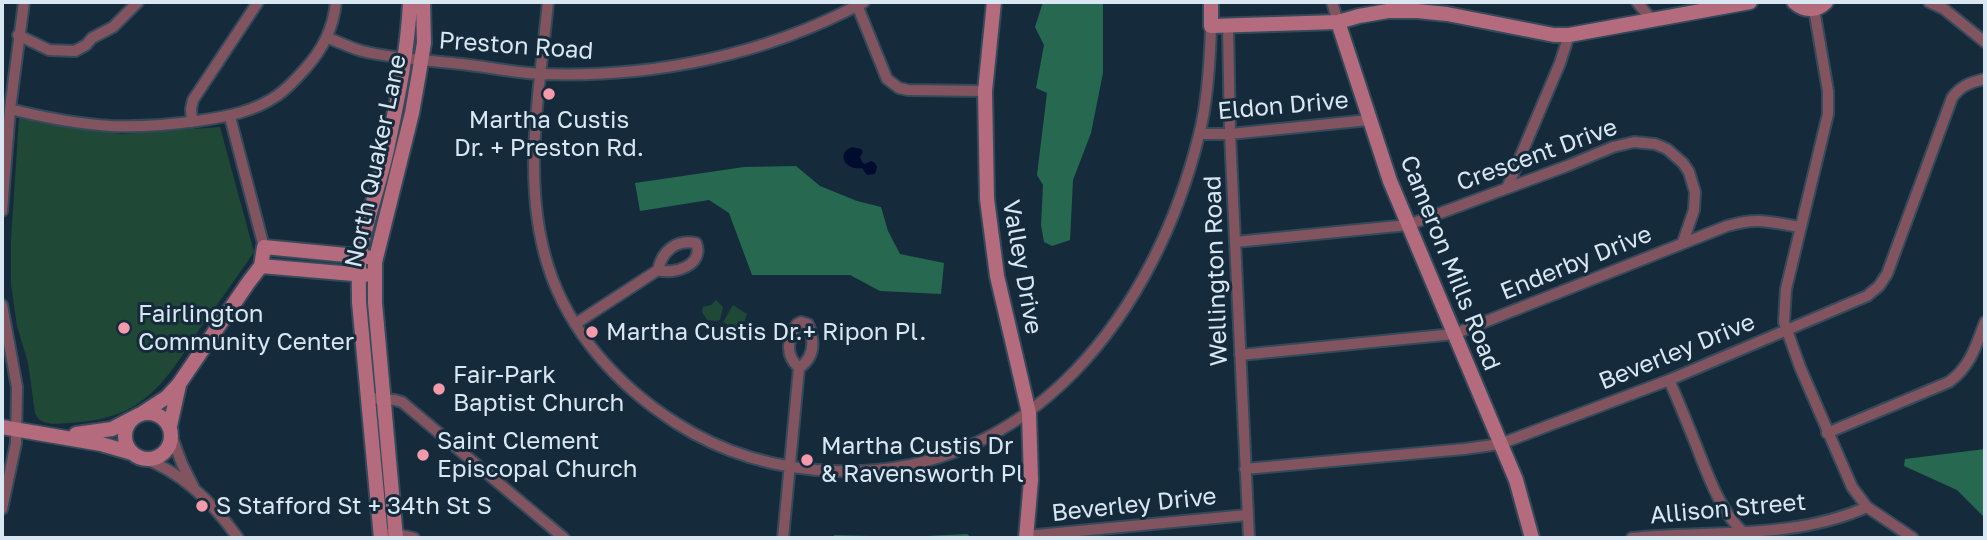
<!DOCTYPE html>
<html>
<head>
<meta charset="utf-8">
<style>
	body { margin:0 }
	#map { position:relative; width:1987px; height:540px; overflow:hidden; background:#152b3c; font-family:"Golos Text",sans-serif }
	canvas { display:block }
	.frame { position:absolute; inset:0; border:4px solid #d9e7f2; pointer-events:none }
</style>
</head>
<body>
<div id="map">
<canvas width="1987" height="540"></canvas>
<div class="frame"></div>
</div>
<script>
const ctx = document.querySelector('canvas').getContext('2d');
ctx.lineJoin = 'round';
function fillPath(path, color) {
  ctx.fillStyle = color;
  ctx.fill(path, 'evenodd');
}
function strokePath(path, color, width, dash) {
  ctx.strokeStyle = color;
  ctx.lineWidth = width;
  ctx.lineCap = dash ? 'butt' : 'round';
  ctx.setLineDash(dash || []);
  ctx.stroke(path);
}
function write(font, color, halo, rows, align = 'center') {
  ctx.font = font + ' "Golos Text",sans-serif';
  ctx.lineWidth = 6;
  ctx.setLineDash([]);
  ctx.textBaseline = 'middle';
  ctx.strokeStyle = halo;
  ctx.fillStyle = color;
  for (const [text, x, y, turn = 0] of rows) {
    ctx.save();
    ctx.translate(x, y);
    ctx.rotate((+turn || 0) * Math.PI / 180);
    ctx.textAlign = isNaN(turn) ? turn : align;
    if (halo) ctx.strokeText(text, 0, 0);
    ctx.fillText(text, 0, 0);
    ctx.restore();
  }
}
const green = new Path2D(`
	M19,118L121,134L220,127L254,252C237,277 219,302 201,327C180,358 161,394 125,411C107,419 88,422 68,423C55,424 40,426 35,413L28,363L17,326L11,284V240Z
	M716,300L723,307L720,320L716,321L707,320L702,312L703,307L711,305Z
	M733,305L747,314L740,334L723,322Z`);
const forest = new Path2D(`
	M1043,2H1103V73L1091,133L1073,180L1070,240L1052,246L1044,242L1041,225L1043,185L1037,175L1047,93L1036,88L1044,45L1035,27Z
	M796,166L820,186L857,201L881,207L888,231L900,254L944,263L941,294L880,291L850,275H752L729,213L709,200L640,211L635,183L744,167Z
	M1985,449V518L1957,490L1904,466L1905,459Z
	M967,534L972,538H834V535L906,537Z`);
const water = new Path2D(`
	M852,147L861,149L863,152L860,157L862,162L865,164L871,161L875,163L877,167L875,174L867,175L862,168C846,171 835,154 852,147Z`);
const street = new Path2D(`
	M548,2C540,88 521,181 548,266C569,332 618,386 676,423C724,454 778,469 835,471C1032,478 1156,310 1199,135C1208,101 1210,61 1211,26
	M1332,2L1338,22
	M1637,2L1651,19
	M1929,2L1944,9L1985,42
	M857,5L887,79L899,88L908,90L985,91
	M1814,9L1828,91V114L1786,289L1784,322L1800,367L1852,487L1867,507L1913,538
	M1228,25L1230,134L1249,538
	M18,35L49,50L75,51L86,45L92,38L113,27L138,2
	M328,38C339,42 351,48 362,51C395,59 429,60 462,64C489,67 515,73 542,74C654,78 765,55 864,2
	M10,109C42,117 77,124 111,126C139,127 169,125 197,121C225,117 254,112 278,95C288,88 297,78 305,69C323,49 333,29 336,2
	M230,117L264,247
	M192,122L191,109L193,100L258,2
	M1200,134H1230L1369,120
	M1507,188L1560,63L1569,35
	M2,211L10,109L24,2
	M1235,242L1408,225L1567,166L1613,147L1634,142L1655,144L1667,149L1683,163L1689,172L1695,192L1694,210L1683,242
	M2,305L17,387L16,443L2,509
	M575,324L658,270C674,275 705,265 696,243C676,239 662,251 658,270
	M1240,355L1454,334L1727,226C1758,217 1769,222 1800,227
	M1669,380C1678,400 1686,420 1694,440C1707,472 1719,511 1745,534
	M368,398L395,400L402,402L564,538
	M1827,433L1949,382C1970,367 1976,346 1985,322
	M172,437L182,464L193,486
	M143,458C183,473 214,504 238,538
	M1245,469L1464,449L1500,444L1669,380L1867,296L1879,286L1887,274L1952,98C1960,86 1971,82 1985,79
	M389,534H396L414,538
	M1026,536L1247,515
	M783,538L799,368C815,357 815,341 808,324L801,322L797,324C788,340 784,354 799,368
	M1632,538C1711,530 1793,540 1867,507`);
const secondary = new Path2D(`
	M994,2L985,91L987,199L997,276L1029,413L1031,480L1026,538
	M1211,2V26L1338,22L1359,16L1388,11H1417L1447,14L1554,35H1569L1750,2
	M1794,2C1804,11 1816,12 1826,2
	M1338,22L1390,181L1516,480L1532,538
	M261,266L365,275
	M125 436a23 23 0 1 1 46 0a23 23 0 1 1-46 0Z
	M141,414L167,397L179,384L248,283L261,266L264,247L367,257
	M170,426L179,385
	M2,427L101,444L132,453
	M76,434L112,429L133,418
	M381,538L359,302C359,286 358,269 360,253C367,216 381,181 388,145C398,98 408,49 410,2
	M396,538L375,303V262L412,113L419,73L424,43L423,2`);
const markers = [
	[549,94,7,"#f39aab"],
	[124,328,7,"#f39aab"],
	[592,332,7,"#f39aab"],
	[439,389,7,"#f39aab"],
	[423,455,7,"#f39aab"],
	[807,460,7,"#f39aab"],
	[202,506,7,"#f39aab"]
];
const streetNames = [
	["Preston Road",516,46,4],
	["Eldon Drive",1283,106,-5],
	["Crescent Drive",1537,155,-20],
	["North Quaker Lane",376,161,-78],
	["Cameron Mills Road",1450,263,68],
	["Enderby Drive",1576,263,-22],
	["Valley Drive",1022,267,80],
	["Wellington Road",1216,271,-92],
	["Beverley Drive",1677,352,-22],
	["Beverley Drive",1134,505,-6],
	["Allison Street",1728,509,-5]
];
const poiNames = [
	["Martha Custis",549,120,"center"],
	["Dr. + Preston Rd.",549,148,"center"],
	["Fairlington",138,314],
	["Community Center",138,342],
	["Martha Custis Dr.+ Ripon Pl.",606,332],
	["Fair-Park",453,375],
	["Baptist Church",453,403],
	["Saint Clement",437,441],
	["Episcopal Church",437,469],
	["Martha Custis Dr",821,446],
	["& Ravensworth Pl",821,474],
	["S Stafford St + 34th St S",216,506]
];
fillPath(green, '#204837');
fillPath(forest, '#266950');
fillPath(water, '#000b30');
strokePath(street, '#344959', 14);
strokePath(secondary, '#344959', 18);
strokePath(street, '#82545f', 10);
strokePath(secondary, '#b46b7d', 14);
for (const [x, y, r, color] of markers) {
  const dot = new Path2D();
  dot.arc(x, y, r, 0, 2 * Math.PI);
  ctx.fillStyle = color;
  ctx.fill(dot);
  strokePath(dot, '#152b3c', 2.5);
}
write('24px', '#d9e7f2', '#152b3c', streetNames);
write('24px', '#d9e7f2', '#152b3c', poiNames, 'left');
</script>
</body>
</html>
